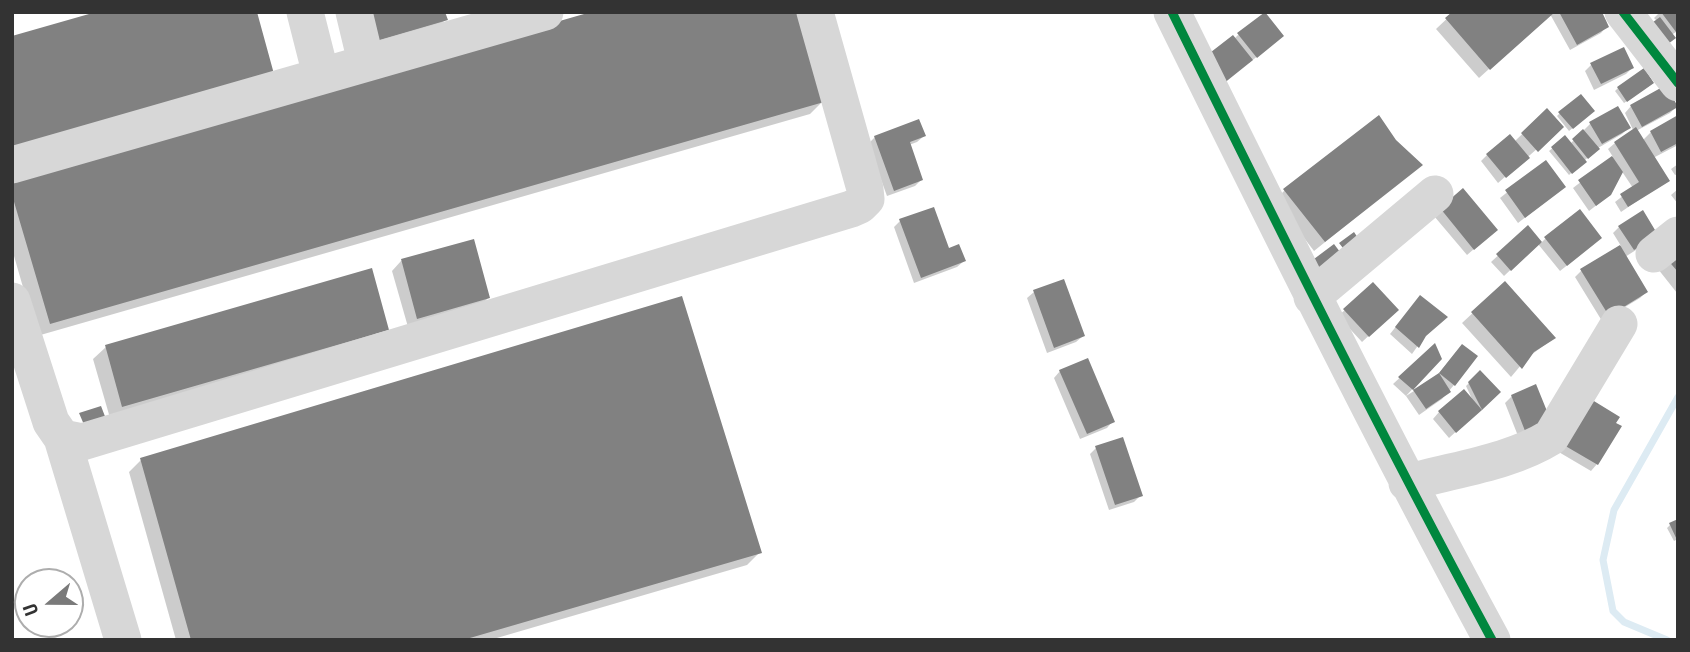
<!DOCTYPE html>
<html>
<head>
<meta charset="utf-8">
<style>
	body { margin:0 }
	#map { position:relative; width:1690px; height:652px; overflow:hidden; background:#fff; font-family:"Roboto Condensed",sans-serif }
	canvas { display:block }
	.frame { position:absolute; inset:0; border:14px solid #333; pointer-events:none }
	.north { position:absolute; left:14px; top:568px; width:70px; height:70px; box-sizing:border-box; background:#fff; border:2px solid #adadad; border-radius:50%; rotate:250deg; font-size:19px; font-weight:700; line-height:28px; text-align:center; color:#333 }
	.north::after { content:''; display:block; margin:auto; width:24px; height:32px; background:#7a7a7a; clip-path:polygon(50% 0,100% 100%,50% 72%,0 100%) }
</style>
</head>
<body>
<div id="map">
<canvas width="1690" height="652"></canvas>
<div class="frame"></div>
<div class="north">U</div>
</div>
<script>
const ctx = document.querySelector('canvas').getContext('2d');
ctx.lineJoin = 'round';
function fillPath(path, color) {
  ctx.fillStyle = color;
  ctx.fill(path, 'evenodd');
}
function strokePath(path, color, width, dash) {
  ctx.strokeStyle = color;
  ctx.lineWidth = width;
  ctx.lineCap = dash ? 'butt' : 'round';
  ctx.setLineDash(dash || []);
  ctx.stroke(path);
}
const shadow = new Path2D(`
	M355,12L446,19L436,29L367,50Z
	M1454,12H1600L1607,26L1601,33L1570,50L1550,14L1479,78L1436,29Z
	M1660,12H1678V31L1671,35L1654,18Z
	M1238,35L1275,42L1249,63L1234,39Z
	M1591,65L1632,68L1626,74L1594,90L1585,71Z
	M1649,86L1624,103L1615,91L1618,88Z
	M822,102L810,114L37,336L12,249V180Z
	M1631,106L1676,107L1670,113L1636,131L1642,141L1651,132L1677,118L1678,145L1653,158L1668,180L1621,212L1615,202L1633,188L1621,170L1602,201L1589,211L1573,188L1613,157L1608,149L1615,143L1635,134L1625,113Z
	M1547,110L1562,127L1498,183L1481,161L1487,155L1514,142Z
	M1560,113L1590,114L1569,131L1557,116Z
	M1590,124L1628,128L1622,134L1598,148L1569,175L1549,151L1565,138L1570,144Z
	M924,136L917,142L909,145L921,180L915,186L887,196L868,144L875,137Z
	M1394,142L1421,165L1314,251L1275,200L1285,190Z
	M1545,162L1557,193L1518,223L1500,198Z
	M1678,164V174L1675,175L1671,169Z
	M1678,189V204L1671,195Z
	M1441,209L1489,236L1467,255L1434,216Z
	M900,221L948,250L964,261L957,267L914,283L894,227Z
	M1619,227L1650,241L1625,257L1646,292L1640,298L1602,321L1575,277L1581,271L1621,246L1613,233Z
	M1528,228L1541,243L1545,239L1594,244L1560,271L1538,244L1504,276L1491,262Z
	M473,241L488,298L479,308L408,327L392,271L401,261Z
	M1678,251V292L1677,293L1658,269Z
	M371,271L375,342L110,418L93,359L106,347Z
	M1505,283L1554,338L1527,358L1511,377L1462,323Z
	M1034,292L1083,336L1076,342L1047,353L1027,298Z
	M1414,304L1424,337L1412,354L1390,334Z
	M1345,310L1390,316L1362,342L1338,316Z
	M1434,346L1440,359L1406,396L1393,384Z
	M1456,352L1454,385L1442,399L1419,415L1406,396L1436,377Z
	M1060,371L1113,421L1107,428L1080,439L1054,378Z
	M1480,372L1499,392L1449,438L1433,419L1439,412L1473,401L1466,386Z
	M1512,396L1544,432L1520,441L1505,403Z
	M1583,407L1597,464L1591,471L1557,451Z
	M1096,448L1141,495L1134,502L1109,510L1090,454Z
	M141,460L760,552L747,565L490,640H176L129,472Z
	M1670,525L1678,539L1674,541L1667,528Z`);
const stream = new Path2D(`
	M1667,640L1624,622L1613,611L1603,560L1614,510L1678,397`);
const building = new Path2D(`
	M96,12H257L274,74L12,148V36Z
	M367,12H445L448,20L376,41Z
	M591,12H798L824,102L50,324L12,195V178Z
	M1265,12L1284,36L1257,58L1237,33Z
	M1452,12H1555L1490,70L1445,18Z
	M1559,12H1602L1609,27L1577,45Z
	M1661,12H1678V31L1676,32Z
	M1660,17L1676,38L1664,47L1649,25Z
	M1233,35L1253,60L1223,84L1202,59Z
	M1624,47L1634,68L1601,84L1590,63Z
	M1644,68L1654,83L1627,102L1617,87Z
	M1666,85L1678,107L1642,127L1630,105Z
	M1581,94L1595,111L1573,129L1558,112Z
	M1618,106L1631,128L1602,144L1589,122Z
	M1547,108L1564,127L1538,152L1521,133Z
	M1379,115L1396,140L1423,165L1325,242L1283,189Z
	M1678,115V143L1661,152L1650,131Z
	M919,119L926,136L910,142L923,180L894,191L874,136Z
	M1636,127L1670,181L1628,207L1620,194L1639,182L1614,142Z
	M1583,129L1600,149L1588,159L1572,139Z
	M1510,134L1530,158L1506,178L1486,154Z
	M1565,135L1587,162L1572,174L1551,147Z
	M1612,156L1623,172L1611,195L1596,206L1578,180Z
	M1546,160L1566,187L1525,218L1505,190Z
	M1463,188L1498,230L1474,250L1440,208Z
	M934,207L949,248L959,244L966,261L921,278L899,219Z
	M1580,209L1602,238L1567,266L1544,237Z
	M1643,210L1658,235L1634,250L1618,226Z
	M1528,225L1542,242L1511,271L1496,254Z
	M1354,232L1364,247L1350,257L1339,243Z
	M474,239L490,298L417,319L401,259Z
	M1334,244L1346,260L1322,278L1310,262Z
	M1620,245L1648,292L1609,316L1580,269Z
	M1678,249V272L1666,258Z
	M372,268L389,330L122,407L105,345Z
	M1064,279L1085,336L1054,348L1033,290Z
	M1505,281L1556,338L1534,352L1522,369L1471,312Z
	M1373,282L1399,310L1369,337L1343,309Z
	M1420,295L1448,317L1426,336L1419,348L1395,327Z
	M682,296L762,553L463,640H191L140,458Z
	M1435,343L1442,359L1413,390L1439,373L1451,392L1426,409L1413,390L1398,377Z
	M1462,344L1478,356L1455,386L1439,373Z
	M1088,358L1115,422L1087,434L1059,370Z
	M1480,370L1501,392L1482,410L1456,433L1438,411L1464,389L1482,410L1468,382Z
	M1536,384L1553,426L1527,436L1511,395Z
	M1589,398L1620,417L1616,423L1622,426L1598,465L1562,444Z
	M101,406L106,419L85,427L79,413Z
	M1123,437L1143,496L1115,505L1095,446Z
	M1678,519V542L1669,523Z`);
const minor = new Path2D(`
	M305,12L321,75
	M354,12L366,62
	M1172,12C1276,223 1380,433 1492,640
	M1623,12L1678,83
	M12,165L545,12
	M1654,254L1678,235
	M1312,297L1435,194
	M12,301L51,422L62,438L82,442L851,209L860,205L866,199L865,189L815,12
	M62,438L123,640
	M1407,483C1455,469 1509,463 1551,437L1619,324`);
const cycleway = new Path2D(`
	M1172,12C1276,223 1380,433 1492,640
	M1623,12L1678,83`);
fillPath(shadow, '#0003');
strokePath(stream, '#ddebf3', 7);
fillPath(building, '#818181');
strokePath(minor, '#d7d7d7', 37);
strokePath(cycleway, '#00873e', 9);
</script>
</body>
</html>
